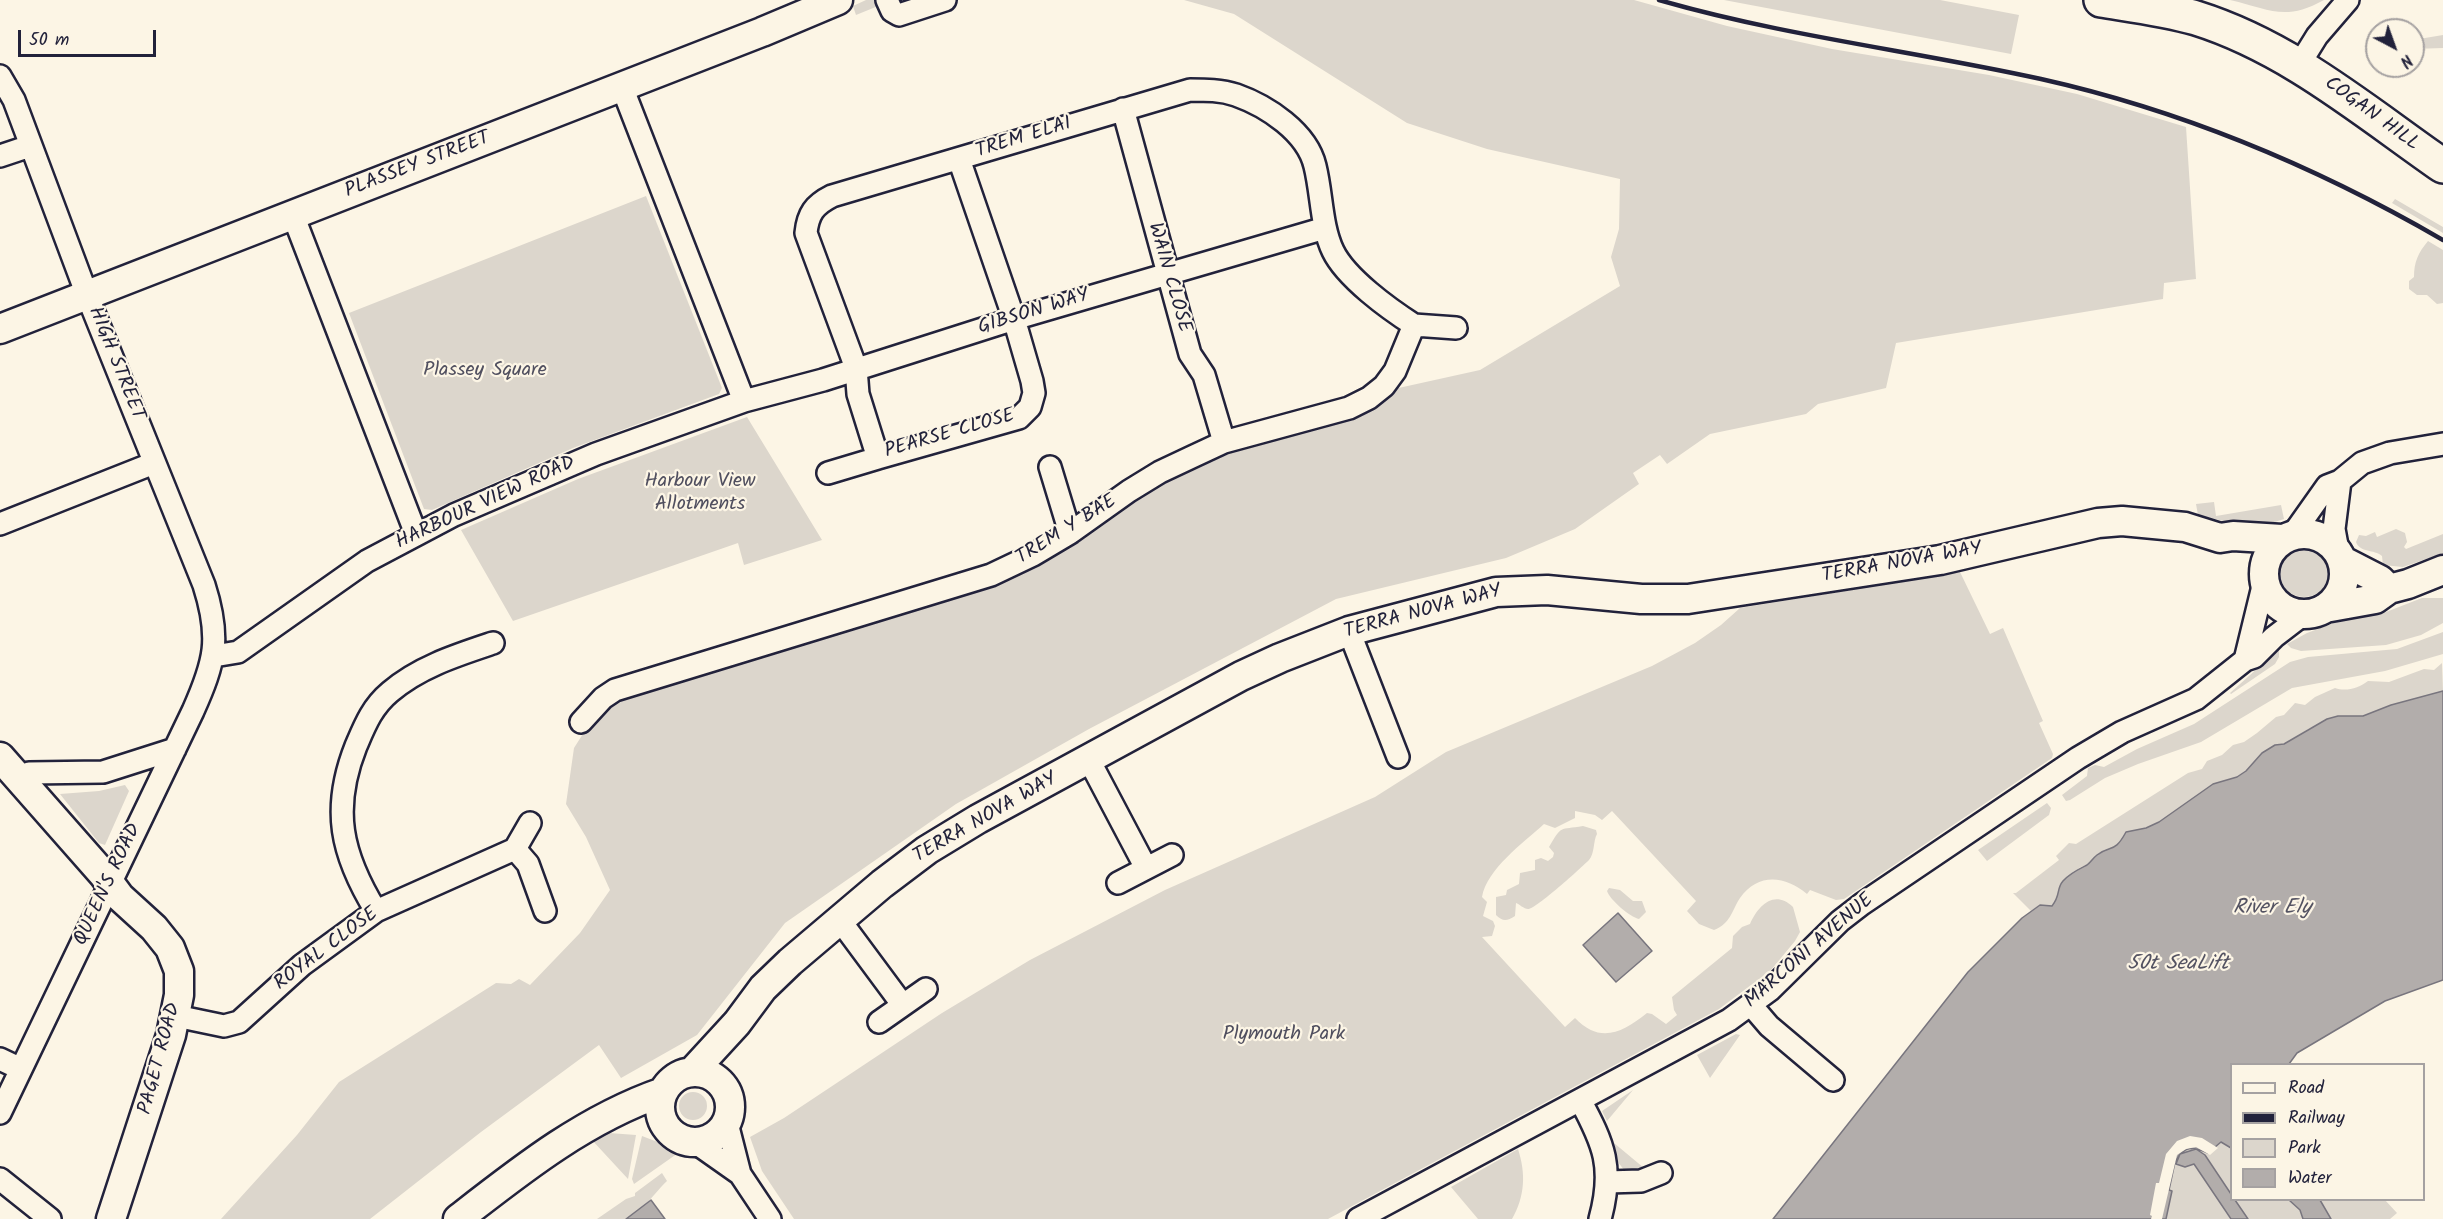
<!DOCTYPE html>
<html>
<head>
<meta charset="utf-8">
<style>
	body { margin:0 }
	#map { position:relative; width:2443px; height:1219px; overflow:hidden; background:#fcf5e5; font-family:Kalam,sans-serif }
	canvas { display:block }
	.legend { position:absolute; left:2230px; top:1063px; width:195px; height:138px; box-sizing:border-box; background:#fcf5e5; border:2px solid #a5a1a1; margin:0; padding:8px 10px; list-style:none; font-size:18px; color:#22223b }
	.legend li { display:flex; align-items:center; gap:12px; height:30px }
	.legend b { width:30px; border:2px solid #a5a1a1 }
	.north { position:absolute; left:2365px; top:18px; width:60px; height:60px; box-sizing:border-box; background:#fcf5e5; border:2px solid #a5a1a1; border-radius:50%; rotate:139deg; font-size:16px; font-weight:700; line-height:24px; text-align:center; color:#22223b }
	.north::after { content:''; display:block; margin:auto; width:21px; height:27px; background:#22223b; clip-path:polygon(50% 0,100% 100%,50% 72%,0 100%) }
	.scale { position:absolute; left:18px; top:30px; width:138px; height:27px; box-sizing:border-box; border:3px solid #22223b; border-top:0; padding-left:8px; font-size:18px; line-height:21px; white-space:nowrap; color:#22223b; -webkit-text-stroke:4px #fcf5e5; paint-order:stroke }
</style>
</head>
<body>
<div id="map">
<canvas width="2443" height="1219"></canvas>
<ul class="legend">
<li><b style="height:8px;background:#fcf5e5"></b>Road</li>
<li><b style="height:8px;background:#22223b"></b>Railway</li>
<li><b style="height:16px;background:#dcd6cc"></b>Park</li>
<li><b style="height:16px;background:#b2adab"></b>Water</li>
</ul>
<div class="north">N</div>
<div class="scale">50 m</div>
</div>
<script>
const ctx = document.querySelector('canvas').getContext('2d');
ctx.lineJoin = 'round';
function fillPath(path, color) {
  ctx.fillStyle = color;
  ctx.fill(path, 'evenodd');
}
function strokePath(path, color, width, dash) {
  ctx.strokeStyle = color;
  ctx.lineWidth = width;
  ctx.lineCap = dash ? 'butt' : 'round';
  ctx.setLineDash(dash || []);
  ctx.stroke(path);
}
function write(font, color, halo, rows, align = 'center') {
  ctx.font = font + ' Kalam,sans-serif';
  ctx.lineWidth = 4.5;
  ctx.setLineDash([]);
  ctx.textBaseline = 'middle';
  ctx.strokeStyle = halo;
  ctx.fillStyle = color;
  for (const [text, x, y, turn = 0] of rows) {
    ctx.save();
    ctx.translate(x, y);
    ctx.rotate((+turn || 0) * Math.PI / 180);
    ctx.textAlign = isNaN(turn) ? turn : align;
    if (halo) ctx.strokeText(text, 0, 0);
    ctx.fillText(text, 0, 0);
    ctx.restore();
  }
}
const green = new Path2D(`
	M866,0H880L883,4L856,15L853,6Z
	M1184,0H1634L1727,26L1832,49L1989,75L2077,94L2186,127L2196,279L2164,283L2163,299L1896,343L1886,388L1818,404L1806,414L1710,434L1667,464L1660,455L1633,473L1639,484L1575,529L1506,558L1336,599L1089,729L956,804L785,923L697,1035L621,1078L599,1045L481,1132L370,1219H221L297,1135L339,1082L496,983L511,984L519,979L530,985L580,933L610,890L586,837L566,804L574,748L593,718L613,699L1012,577L1062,551L1159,483L1231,453L1318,426L1394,389L1480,370L1620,286L1611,257L1619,229L1620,179L1487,149L1407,123L1234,14Z
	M1724,0H1940L2019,15L2011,54Z
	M2230,0H2324C2284,22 2270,9 2230,0Z
	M2443,35V48L2413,49V40Z
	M646,196L722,388L719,394L573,448L432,510L424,509L349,313Z
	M2395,199L2443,227V233L2392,203Z
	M2428,241L2443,250V303L2437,304L2427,295H2417L2409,289V281L2414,277C2414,262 2418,253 2428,241Z
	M747,417L822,540L744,565L738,543L513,621L461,530L578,479Z
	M2214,502L2216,516L2281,505L2284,519C2255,530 2228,522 2198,515L2196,504Z
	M2396,529L2405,533L2407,542L2404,547L2406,549L2443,534V556L2432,557L2403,567L2383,565L2382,556C2374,549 2360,553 2356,542L2359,535L2366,536L2375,532L2377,537Z
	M2280 573a24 24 0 1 1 48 0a24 24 0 1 1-48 0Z
	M1960,572L1990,634L2003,628L2043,721L2039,723L2053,754L2052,758L1844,899L1836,900L1810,890L1807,894C1786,876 1758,872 1740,898C1731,912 1731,923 1714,930L1699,924L1687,911L1696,901L1612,811L1602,820L1595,815L1575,811V818L1555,828L1544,824C1523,843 1487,869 1482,897L1487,902L1483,916L1493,921L1495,926L1492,936L1482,937L1565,1027L1575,1018C1600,1044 1622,1033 1647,1013L1652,1014L1666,1024L1677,1015L1674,1010L1672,997L1732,948L1733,936L1742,927L1750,924C1758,906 1774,889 1793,907L1800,932L1795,941L1771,970L1719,1009L1328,1219H794L762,1171L750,1137L784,1118L942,1013L1030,960L1165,890L1375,797L1446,752L1652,666L1695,643L1721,625L1740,608Z
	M2422,598H2443V623L2421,635L2386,645L2301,651L2291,648L2287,644L2307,633L2345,619L2386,612Z
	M2443,632V654L2385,671L2292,688L2201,742L2138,764L2105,778L2070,800L2066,801L2062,795L2087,776L2088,768L2095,765L2104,767L2137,749L2194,724L2290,662L2308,657L2397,649Z
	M2279,649V657L2275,664L2231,694L2230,693Z
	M2442,663L2443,691L2391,705L2363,716L2310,728L2284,744L2275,745L2262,753L2246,771L2237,777L2213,785L2159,822L2146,828L2126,832L2120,844L2112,850L2099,853L2089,864L2079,868L2058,891V899L2051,906L2040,905L2031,911L2013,893H2016L2059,860L2056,856L2069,843L2076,844L2188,773L2202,769L2207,761L2222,755L2233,745L2244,742L2257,733L2276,717L2284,715L2295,703L2305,705L2315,697L2335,688C2346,692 2359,688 2368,681L2389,682L2424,669L2434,670Z
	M125,785L129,791L105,845L99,843L60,794L99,791Z
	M2047,803L2051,808L2049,815L1987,861L1978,850Z
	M1583,826L1596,830L1597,834C1593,841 1595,853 1589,860C1582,867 1535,910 1528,909C1524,909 1519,904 1516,903L1515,916C1507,921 1503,922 1496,915V897L1506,895L1507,890L1519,884L1520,873L1535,870V860L1541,858L1548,861L1553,857L1554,853L1549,847C1562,825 1559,830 1583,826Z
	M1609,888L1620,890L1633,901H1642L1646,912L1639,919C1630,917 1610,900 1607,891Z
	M1736,1034L1740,1035L1710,1078L1697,1055Z
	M1633,1090L1607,1121L1602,1111Z
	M679 1106a14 14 0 1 1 28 0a14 14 0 1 1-28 0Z
	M2231,1095L2232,1200H2385L2397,1213L2390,1219H2038Z
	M609,1133L636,1135L628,1179L591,1139Z
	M642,1136L681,1151L634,1184L632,1179Z
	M1614,1143L1644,1168L1624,1170L1618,1162Z
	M1518,1149C1526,1174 1525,1196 1512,1219H1478L1451,1187Z
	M662,1173L667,1181C656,1191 641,1214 626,1219C618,1219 606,1219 597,1219L626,1199L635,1196V1193Z`);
const water = new Path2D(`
	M2443,691V980L2385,1001L2297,1053L2289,1064H2232L2231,1148L2221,1142L2208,1153C2197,1149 2190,1145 2180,1154L2196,1149L2205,1155L2231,1194L2232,1200H2235L2248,1219H2231L2194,1164L2185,1167L2176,1164L2180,1154L2175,1162L2169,1190L2172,1191L2166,1219H1773L1968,972L2022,918L2040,905L2052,906C2061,895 2056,889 2063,881C2070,873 2079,869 2087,865C2091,862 2093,858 2097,855C2112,844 2114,854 2126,832L2146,828L2159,822L2213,784L2237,777L2246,771L2262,753L2275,745L2284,744L2327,719L2338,716H2363L2391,705Z
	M1618,913L1652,951L1616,982L1583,945Z
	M651,1200L665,1219H626Z
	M2289,1200H2320L2331,1219H2303L2300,1210Z`);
const pier = new Path2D(`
	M2190,1136L2202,1138L2218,1148L2210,1155L2196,1147L2186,1149L2177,1155L2162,1219H2151L2152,1216L2150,1215L2156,1183H2159L2166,1154L2177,1141Z`);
const street = new Path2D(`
	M887,0L892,11L899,15L945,0
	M2299,65L2317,36L2348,0
	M0,76L14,100L87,295L204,585C221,638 215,662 193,711L0,1113
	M622,87L744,401
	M1123,109L1190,354L1204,375L1224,442
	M0,156L30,146
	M293,215L416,534
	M1414,325L1456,328
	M1050,467L1070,533
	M828,473L878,458
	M0,524L154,463
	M2293,534L2327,486L2340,481L2362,463L2390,453L2443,444
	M2338,551L2334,529L2340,481
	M1349,631L1398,757
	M214,656L238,652L367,561L454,515L596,454L744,401L823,380L1014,319L1325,228
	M2245,660L2264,582
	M581,722L603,698L615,690L991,575L1033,555L1070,533L1129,491L1160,472L1194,456L1224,442L1349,408L1369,398L1384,386L1395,371L1414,325C1389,309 1346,278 1333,251C1321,226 1322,194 1315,166C1307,132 1267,106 1236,95C1221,90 1206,90 1190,90L832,196C814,205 808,214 806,233L856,368L858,394L878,458L1019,418L1030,407L1034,393L1032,381L1014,319L959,159
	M1089,760L1146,868
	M20,779L29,773L103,772L175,749
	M515,849L528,864L545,911
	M1118,883L1172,855
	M376,911C341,854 331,809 356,746C365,725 372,707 390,692C419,667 457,655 493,643
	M839,919L902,1004
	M1751,1005L1769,1026L1833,1080
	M176,1016L224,1026L239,1022L302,965L376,911L515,849L530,823
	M879,1022L926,989
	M0,1059L21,1069
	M1580,1100C1604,1144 1614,1168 1600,1219
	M727,1123L740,1174L770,1219
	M696,1143L740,1174
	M0,1179L50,1219
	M1607,1182L1641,1181L1661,1173
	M1358,1219L1729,1020L1770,990L1840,921L1862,904L2078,758L2122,732L2196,699L2245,660L2254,657L2274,637L2304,614`);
const secondary = new Path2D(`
	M0,329L762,32L838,0
	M2264 574a40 40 0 1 1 80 0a40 40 0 1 1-80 0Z
	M2343,561L2380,580L2389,589
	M2325,608L2375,599L2389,589L2408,584L2443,570
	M0,757L103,874L120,897L154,928L170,948L179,971V995L171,1035L111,1219
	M660 1107a35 35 0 1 1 70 0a35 35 0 1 1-70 0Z
	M692,1072L737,1023L763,988L790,962L882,884L927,850L978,819L1241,676L1280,658L1349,631L1496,592L1547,590L1641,599H1688L1940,560L2098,523L2122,521L2185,527L2220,538L2233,536L2282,539
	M458,1219C522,1169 585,1119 663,1092`);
const primary = new Path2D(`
	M2101,0C2132,5 2165,9 2196,18C2289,47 2364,111 2443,166`);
const rail = new Path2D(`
	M1659,0C1784,36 1914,51 2041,79C2184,111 2317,167 2443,240`);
const streetNames = [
	["COGAN HILL",2371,115,36],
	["TREM ELAI",1024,139,-17],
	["PLASSEY STREET",418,166,-21],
	["WAIN CLOSE",1168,278,74],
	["GIBSON WAY",1034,313,-17],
	["HIGH STREET",115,364,68],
	["PEARSE CLOSE",950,435,-16],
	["HARBOUR VIEW ROAD",486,504,-25],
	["TREM Y BAE",1067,531,-32],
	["TERRA NOVA WAY",1902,564,-10],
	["TERRA NOVA WAY",1423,613,-15],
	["TERRA NOVA WAY",986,819,-30],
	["QUEEN'S ROAD",109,885,-65],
	["ROYAL CLOSE",327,950,-37],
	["MARCONI AVENUE",1810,952,-41],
	["PAGET ROAD",161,1059,-75]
];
const parkNames = [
	["Plassey Square",485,372],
	["Harbour View",700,483],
	["Allotments",700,506],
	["Plymouth Park",1284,1036]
];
const waterNames = [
	["River Ely",2272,909],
	["50t SeaLift",2178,965]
];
fillPath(green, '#dcd6cc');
fillPath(water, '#b2adab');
strokePath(water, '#78757e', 1.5);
fillPath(pier, '#fcf5e5');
strokePath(street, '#22223b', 26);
strokePath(secondary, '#22223b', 33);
strokePath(primary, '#22223b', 38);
strokePath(street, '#fcf5e5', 21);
strokePath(secondary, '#fcf5e5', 28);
strokePath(primary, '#fcf5e5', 33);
strokePath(rail, '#22223b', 4.5);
write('20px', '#22223b', '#fcf5e5', streetNames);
write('20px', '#504f5f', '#fcf5e5', parkNames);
write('italic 21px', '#545362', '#fcf5e5', waterNames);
</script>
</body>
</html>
